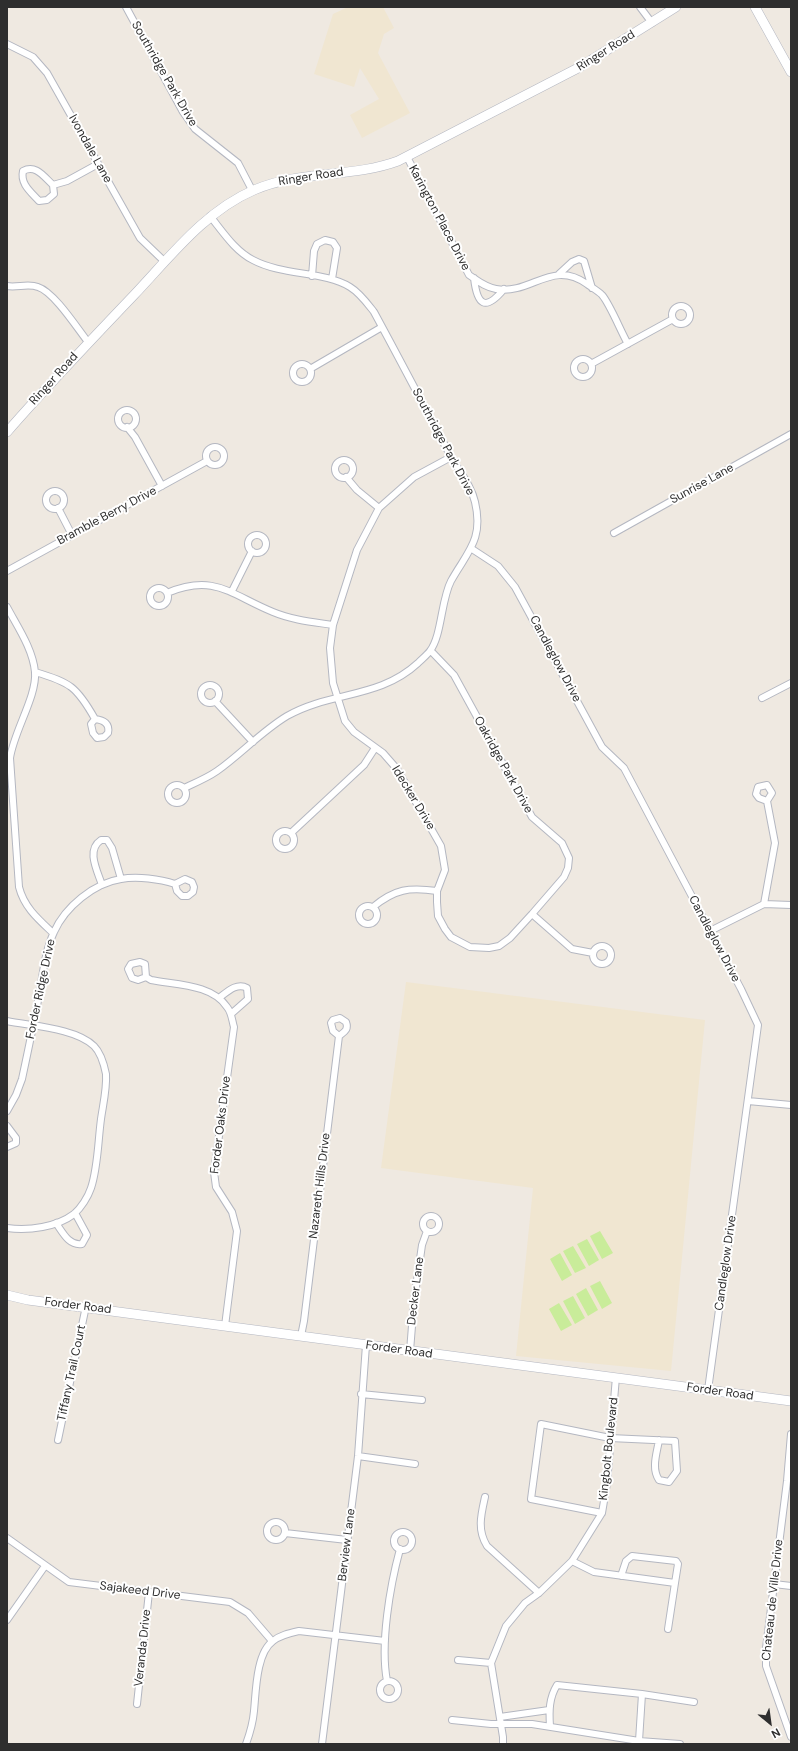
<!DOCTYPE html>
<html>
<head>
<meta charset="utf-8">
<style>
	body { margin:0 }
	#map { position:relative; width:798px; height:1751px; overflow:hidden; background:#efe9e1; font-family:"DM Sans",sans-serif }
	canvas { display:block }
	.frame { position:absolute; inset:0; border:8px solid #2e2e2e; pointer-events:none }
	.north { position:absolute; left:750px; top:1703px; width:40px; height:40px; -webkit-text-stroke:3px #fff; paint-order:stroke; rotate:151deg; font-size:11px; font-weight:700; line-height:16px; text-align:center; color:#2e2e2e }
	.north::after { content:''; display:block; margin:auto; width:14px; height:18px; background:#2e2e2e; clip-path:polygon(50% 0,100% 100%,50% 72%,0 100%) }
</style>
</head>
<body>
<div id="map">
<canvas width="798" height="1751"></canvas>
<div class="frame"></div>
<div class="north">N</div>
</div>
<script>
const ctx = document.querySelector('canvas').getContext('2d');
ctx.lineJoin = 'round';
function fillPath(path, color) {
  ctx.fillStyle = color;
  ctx.fill(path, 'evenodd');
}
function strokePath(path, color, width, dash) {
  ctx.strokeStyle = color;
  ctx.lineWidth = width;
  ctx.lineCap = dash ? 'butt' : 'round';
  ctx.setLineDash(dash || []);
  ctx.stroke(path);
}
function write(font, color, halo, rows, align = 'center') {
  ctx.font = font + ' "DM Sans",sans-serif';
  ctx.lineWidth = 4;
  ctx.setLineDash([]);
  ctx.textBaseline = 'middle';
  ctx.strokeStyle = halo;
  ctx.fillStyle = color;
  for (const [text, x, y, turn = 0] of rows) {
    ctx.save();
    ctx.translate(x, y);
    ctx.rotate((+turn || 0) * Math.PI / 180);
    ctx.textAlign = isNaN(turn) ? turn : align;
    if (halo) ctx.strokeText(text, 0, 0);
    ctx.fillText(text, 0, 0);
    ctx.restore();
  }
}
const education = new Path2D(`
	M348,7H383L394,28L384,34L378,53L410,113L362,138L350,115L379,99L360,68L354,87L314,74L333,14Z
	M406,982L705,1020L671,1371L516,1356L533,1188L381,1168Z`);
const pitch = new Path2D(`
	M600,1231L613,1253L602,1259L590,1236Z
	M587,1239L599,1260L589,1266L577,1244Z
	M573,1246L586,1268L575,1273L563,1251Z
	M560,1253L572,1275L562,1281L550,1259Z
	M600,1281L612,1303L602,1309L590,1286Z
	M586,1288L598,1310L588,1316L576,1294Z
	M573,1296L585,1318L575,1324L563,1301Z
	M559,1303L572,1325L561,1331L549,1309Z`);
const street = new Path2D(`
	M126,7L183,112L195,129L238,163L252,190
	M640,7L652,23
	M7,44L33,57L47,73L140,238L165,262
	M407,157L469,275C478,281 485,287 496,289C532,295 551,259 587,284C591,287 598,291 602,295C610,304 621,332 628,344
	M53,185C44,177 36,164 23,171C20,184 31,192 39,201L47,200L54,194L53,185L67,181L98,164
	M559,274L572,262L579,259L584,261L592,288
	M312,276L314,251L317,244L325,240L333,242L337,248L332,279
	M474,278C477,305 485,312 504,289
	M7,286C17,288 28,283 38,287C54,292 77,328 88,342
	M672 315a9 9 0 1 1 18 0a9 9 0 1 1-18 0Z
	M574 368a9 9 0 1 1 18 0a9 9 0 1 1-18 0Z
	M591,364L673,319
	M293 373a9 9 0 1 1 18 0a9 9 0 1 1-18 0Z
	M310,369L382,327
	M118 419a9 9 0 1 1 18 0a9 9 0 1 1-18 0Z
	M127,427L135,437L162,486
	M206 456a9 9 0 1 1 18 0a9 9 0 1 1-18 0Z
	M335 469a9 9 0 1 1 18 0a9 9 0 1 1-18 0Z
	M346,477L357,490L379,508
	M46 500a9 9 0 1 1 18 0a9 9 0 1 1-18 0Z
	M58,508L72,535
	M614,533L791,434
	M248 544a9 9 0 1 1 18 0a9 9 0 1 1-18 0Z
	M472,549L498,566L515,587L602,747L624,768L741,989L758,1025L708,1390
	M7,571L207,461
	M150 597a9 9 0 1 1 18 0a9 9 0 1 1-18 0Z
	M232,591L252,551
	M167,593C215,573 231,595 273,612C292,620 313,622 333,625
	M7,607C17,626 33,649 35,672C37,696 14,731 10,758L19,887C24,907 38,919 53,933
	M431,651L454,675L532,817L562,843L569,858L568,868L564,877L532,914L510,938L499,946L489,948L470,947L451,937L445,929L438,916L437,902V891L445,870L441,846L397,769L383,753L354,732L345,721L333,683L330,648L333,625L357,550L379,508L414,477L451,457
	M35,672C70,682 77,687 95,719L91,724L93,733L97,738L104,737L108,733C110,724 104,720 95,719
	M201 694a9 9 0 1 1 18 0a9 9 0 1 1-18 0Z
	M762,698L791,683
	M215,701L253,742
	M168 794a9 9 0 1 1 18 0a9 9 0 1 1-18 0Z
	M184,788C195,783 207,778 217,771C241,754 262,731 287,716C331,691 379,699 418,663C422,659 427,655 430,651C442,635 441,600 451,581C467,552 484,540 475,502C471,484 457,469 449,453C424,406 399,358 374,312C367,303 360,293 350,287C324,271 283,276 253,260C235,251 223,232 210,216
	M276 840a9 9 0 1 1 18 0a9 9 0 1 1-18 0Z
	M291,833L364,765L375,748
	M102,885C97,870 86,850 101,840H107L112,848L121,879
	M764,904L775,843L767,801L772,793L767,785L758,787L756,794L759,798L767,801
	M359 915a9 9 0 1 1 18 0a9 9 0 1 1-18 0Z
	M373,907C395,889 409,887 437,891
	M532,914L572,949L593,953
	M710,931L764,904L791,905
	M593 955a9 9 0 1 1 18 0a9 9 0 1 1-18 0Z
	M146,977L138,980L132,978L128,969L131,964L140,962L145,964L146,977L151,980C176,985 212,984 227,1007C232,1013 232,1021 234,1027L214,1172L216,1187L232,1212L237,1231L225,1326
	M219,998C227,992 237,982 247,988L248,999L231,1014
	M7,1021C31,1026 76,1028 94,1046C101,1053 104,1064 106,1074C107,1088 103,1105 101,1119C98,1141 98,1167 91,1188C88,1197 81,1208 74,1214C57,1227 29,1231 7,1228
	M748,1101L791,1105
	M7,1111L16,1095L22,1079C28,1051 34,1023 39,995C43,974 45,951 54,932C65,907 94,883 121,879C137,876 160,879 175,884L185,879L192,882L194,887L193,892L188,896H182L177,891L175,884
	M7,1126L16,1138V1143L7,1147
	M423 1224a8 8 0 1 1 16 0a8 8 0 1 1-16 0Z
	M56,1223C63,1233 69,1246 82,1244L87,1235L75,1213
	M301,1336L304,1321L339,1036C344,1032 349,1030 346,1022L340,1018L333,1020L331,1023L333,1031L339,1036
	M410,1351L414,1301L422,1245L427,1231
	M361,1394L422,1400
	M791,1434L787,1481L766,1648V1666L791,1737
	M58,1440L86,1306
	M358,1456L415,1464
	M485,1497C481,1515 477,1530 487,1546L539,1593
	M602,1513L531,1499L541,1424L610,1438L675,1441L677,1471L669,1482L659,1480C651,1468 657,1453 659,1440
	M267 1531a9 9 0 1 1 18 0a9 9 0 1 1-18 0Z
	M394 1541a9 9 0 1 1 18 0a9 9 0 1 1-18 0Z
	M285,1533L347,1540
	M7,1538L69,1582L230,1602L248,1613L272,1641
	M572,1561L594,1572L675,1583L668,1629
	M621,1576L626,1561L632,1556L676,1561L678,1564L675,1583
	M774,1584L791,1586
	M7,1620L45,1566
	M458,1660L491,1663
	M387,1681C380,1644 390,1586 400,1549
	M380 1690a9 9 0 1 1 18 0a9 9 0 1 1-18 0Z
	M137,1704L149,1592
	M500,1717L549,1710
	M452,1720L491,1724H532L639,1741L680,1744
	M550,1726C549,1711 549,1698 557,1685L642,1694L694,1702
	M639,1741L642,1694
	M246,1744C250,1733 253,1723 254,1711C256,1692 256,1653 273,1641C280,1635 290,1633 299,1631L385,1641
	M322,1744L358,1456L366,1345
	M503,1744V1737L491,1663L506,1626L525,1603L539,1593L572,1561L602,1513L607,1483L616,1377`);
const secondary = new Path2D(`
	M755,7L791,72
	M7,432C48,385 91,340 134,295C170,257 205,211 254,190C300,170 352,178 398,161L580,67L676,7
	M7,1295L28,1300L791,1401`);
const streetNames = [
	["Ringer Road",606,51,-32],
	["Southridge Park Drive",164,74,60],
	["Ivondale Lane",90,149,61],
	["Ringer Road",311,177,-9],
	["Karington Place Drive",439,218,62],
	["Ringer Road",54,379,-48],
	["Southridge Park Drive",443,442,62],
	["Sunrise Lane",702,484,-29],
	["Bramble Berry Drive",107,516,-28],
	["Candleglow Drive",555,659,62],
	["Oakridge Park Drive",503,765,61],
	["Idecker Drive",413,798,59],
	["Candleglow Drive",714,939,62],
	["Forder Ridge Drive",41,989,-78],
	["Forder Oaks Drive",221,1125,-83],
	["Nazareth Hills Drive",320,1186,-83],
	["Candleglow Drive",726,1263,-82],
	["Decker Lane",416,1291,-83],
	["Forder Road",78,1306,7],
	["Forder Road",399,1350,8],
	["Tiffany Trail Court",72,1373,-78],
	["Forder Road",720,1392,8],
	["Kingbolt Boulevard",609,1449,-84],
	["Berview Lane",347,1545,-83],
	["Sajakeed Drive",140,1591,7],
	["Chateau de Ville Drive",773,1600,-84],
	["Veranda Drive",143,1648,-84]
];
fillPath(education, '#f0e6d1');
fillPath(pitch, '#c9ec9a');
strokePath(street, '#b4b7c1', 8);
strokePath(secondary, '#b4b7c1', 10);
strokePath(street, '#fff', 6);
strokePath(secondary, '#fff', 9);
write('12px', '#2e2e2e', '#fff', streetNames);
</script>
</body>
</html>
